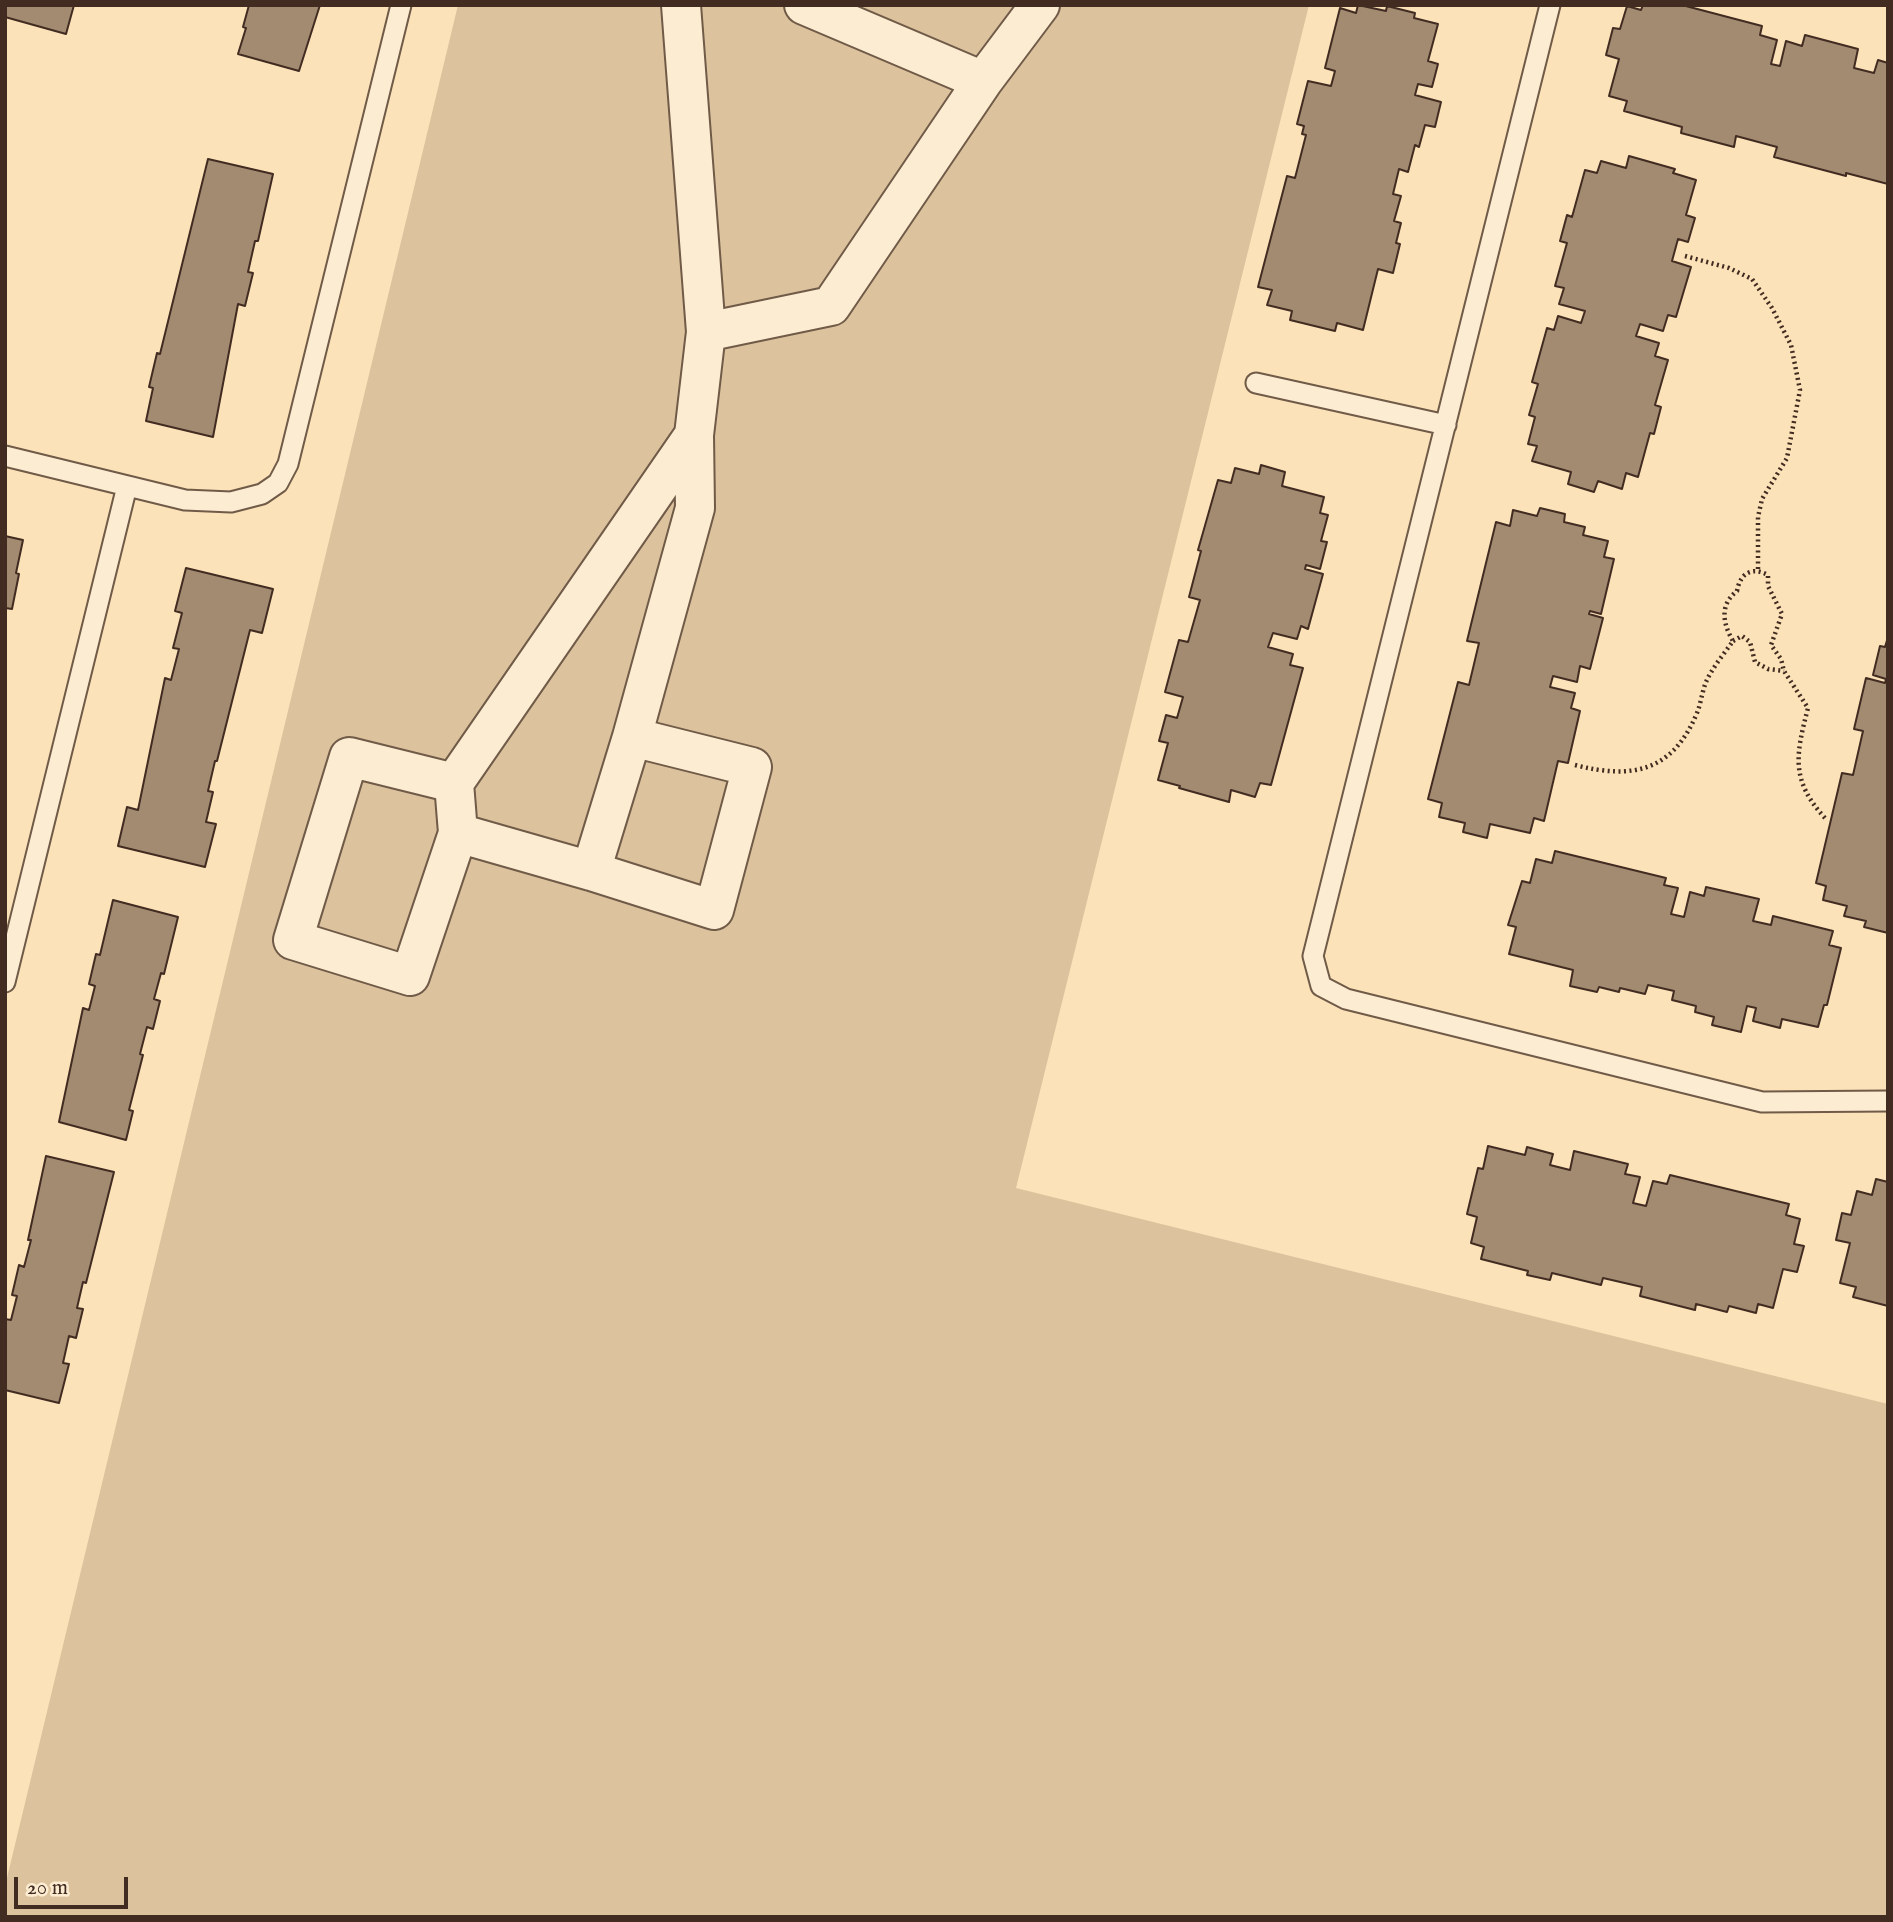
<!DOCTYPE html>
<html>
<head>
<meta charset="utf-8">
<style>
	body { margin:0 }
	#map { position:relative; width:1893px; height:1922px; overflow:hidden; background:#fbe2b8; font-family:"IM FELL English",serif }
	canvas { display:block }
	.frame { position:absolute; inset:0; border:7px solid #422c22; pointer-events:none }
	.scale { position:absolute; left:14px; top:1877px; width:114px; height:32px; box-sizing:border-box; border:4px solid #422c22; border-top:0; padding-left:9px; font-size:21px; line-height:24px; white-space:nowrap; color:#422c22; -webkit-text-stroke:5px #fcecd1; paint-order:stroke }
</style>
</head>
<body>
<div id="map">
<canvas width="1893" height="1922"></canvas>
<div class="frame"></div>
<div class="scale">20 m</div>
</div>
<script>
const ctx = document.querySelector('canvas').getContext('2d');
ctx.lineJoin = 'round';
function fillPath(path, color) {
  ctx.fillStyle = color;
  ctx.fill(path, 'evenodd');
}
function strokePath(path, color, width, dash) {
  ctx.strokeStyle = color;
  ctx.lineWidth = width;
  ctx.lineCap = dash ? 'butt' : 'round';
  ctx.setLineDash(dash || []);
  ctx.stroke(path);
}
const green = new Path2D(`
	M458,5H1309L1016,1188L1888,1404V1917H5V1886Z`);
const building = new Path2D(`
	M5,5H74L66,34L5,17Z
	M249,5H320L299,71L238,54L246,28L243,27Z
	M1358,5L1386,11L1387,6L1415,13L1414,18L1438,24L1428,61L1438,64L1432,87L1418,84L1415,95L1441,102L1435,127L1425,125L1419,147L1415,145L1408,172L1399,169L1393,194L1401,196L1394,221L1401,223L1396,243L1400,244L1393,273L1378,269L1363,330L1337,323L1335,331L1290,320L1292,311L1267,305L1272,290L1258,287L1287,176L1295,178L1306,135L1302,134L1304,126L1297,124L1308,81L1331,86L1335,71L1325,68L1340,8L1356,13Z
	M1643,5H1682L1762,26L1760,35L1777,40L1771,64L1780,66L1786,41L1802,46L1805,35L1858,49L1854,68L1874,73L1878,60L1888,63V184L1846,173V176L1774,157L1777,147L1736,136L1734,147L1681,133L1682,127L1624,111L1627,101L1609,96L1619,59L1606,55L1613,28L1620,29L1627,6L1641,10Z
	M1629,156L1675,169L1673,173L1696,180L1686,215L1695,218L1688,242L1678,239L1672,261L1691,267L1676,317L1668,315L1663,331L1640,324L1636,336L1659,343L1655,356L1668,360L1655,405L1661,407L1654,434L1650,433L1638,477L1626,473L1622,489L1598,481L1594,492L1568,484L1571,472L1532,461L1537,446L1528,444L1535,417L1529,415L1538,384L1532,382L1547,328L1554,330L1558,316L1581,323L1585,311L1559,304L1564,288L1555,286L1567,243L1560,241L1567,215L1572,217L1585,170L1597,173L1601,161L1626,168Z
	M208,159L273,174L258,241H255L248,272L253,273L245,306L238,304L213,437L146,421L153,388L149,387L157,353L160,354Z
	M1261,465L1285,472L1282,486L1324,497L1320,513L1328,515L1321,541L1327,542L1320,569L1306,565L1305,569L1323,574L1308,629L1301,626L1297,639L1273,633L1268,647L1293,654L1290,665L1303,668L1271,785L1260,783L1255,797L1231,790L1229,802L1179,788L1180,786L1158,780L1168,743L1159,741L1166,715L1177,718L1183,697L1165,692L1179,640L1188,642L1200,600L1189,597L1201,551L1198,550L1218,480L1231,483L1235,468L1259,474Z
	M1540,508L1565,514L1564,522L1585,527L1583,535L1608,541L1604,557L1614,559L1601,614L1590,611L1589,614L1603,618L1590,669L1580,666L1577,682L1553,676L1550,687L1575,693L1571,708L1580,711L1568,763L1558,761L1544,821L1534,818L1530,833L1490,824L1487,838L1463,832L1465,823L1439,817L1442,803L1428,799L1458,682L1469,685L1479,643L1467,641L1496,522L1510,526L1513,510L1537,516Z
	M5,536L23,540L16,573L19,574L12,609L5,608Z
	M186,568L273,589L262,633L250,630L217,761H215L208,791L213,792L206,822L216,824L205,867L118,846L127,807L138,810L165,678L171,680L179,649L173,648L182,613L175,611Z
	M1888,637V933L1864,927L1866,921L1844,916L1847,906L1823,900L1826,886L1816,883L1842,773L1853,775L1863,731L1854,729L1866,678L1885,683L1886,679L1873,675L1880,646L1885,647Z
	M1555,851L1666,878L1664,885L1678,888L1671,914L1684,917L1690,892L1704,896L1706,887L1759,899L1753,921L1771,925L1773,916L1833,931L1829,945L1841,948L1827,1005H1824L1818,1027L1782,1019L1780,1028L1753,1021L1756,1008L1747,1006L1741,1032L1712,1025L1714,1017L1695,1012L1696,1006L1672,1000L1674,991L1648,985L1645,994L1620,988L1619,992L1599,987L1597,992L1570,986L1573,970L1509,954L1516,927L1508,925L1522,881L1530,883L1536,859L1552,863Z
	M113,900L178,917L164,974L161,973L154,999L160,1001L153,1029L147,1027L140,1054L143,1055L129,1110L133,1111L126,1140L59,1122L83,1008L89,1010L95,986L89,984L96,954L100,955Z
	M1488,1146L1525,1155L1527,1147L1553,1154L1550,1165L1570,1170L1574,1151L1628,1164L1625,1174L1640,1177L1633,1203L1646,1206L1653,1181L1667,1184L1670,1175L1789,1204L1786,1215L1800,1219L1794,1244L1804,1246L1797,1272L1783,1269L1773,1308L1758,1304L1756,1313L1729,1306L1727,1312L1696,1304L1695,1310L1640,1296L1642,1287L1603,1278L1601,1285L1552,1273L1550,1280L1527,1275L1528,1271L1481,1259L1484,1247L1471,1243L1477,1217L1467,1214L1478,1168L1483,1169Z
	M46,1156L114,1172L86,1283L83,1282L77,1308L83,1309L76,1338L69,1336L63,1363L69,1364L59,1403L5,1390V1319L11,1320L17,1296L12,1295L19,1265L24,1267L31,1240H28Z
	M1876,1179L1888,1182V1306L1853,1297L1856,1287L1840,1283L1850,1243L1836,1240L1842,1213L1851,1215L1857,1191L1872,1195Z`);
const path = new Path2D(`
	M1685,256L1729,268L1752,279L1772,308L1791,345L1800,390L1787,458L1762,499L1758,517V570
	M1733,641L1742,636L1750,642L1755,662L1768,669L1784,671
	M1575,765C1633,780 1673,771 1697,713C1701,703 1702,692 1706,682C1712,668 1724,654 1733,641C1723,624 1719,605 1737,591C1740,574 1751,566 1768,575V586L1782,614L1771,645L1781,659L1784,671L1808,708C1796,754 1790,780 1825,818`);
const service = new Path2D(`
	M1550,5L1313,956L1321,986L1346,999L1762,1102L1888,1101
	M1256,383L1446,425
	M5,456L185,500L231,502L262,494L278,483L288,464L401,5
	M5,982L127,486`);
const minor = new Path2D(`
	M983,81L1040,5
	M706,332L831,306L983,81L804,5
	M632,737L695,508L694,435
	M454,783L349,757L293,940L410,976L458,833L454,783L694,435L706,332L681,5
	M458,833L591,871L714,910L752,767L632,737L591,871`);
fillPath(green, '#dcc39e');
fillPath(building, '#a28b70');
strokePath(building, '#422c22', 2);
strokePath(service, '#705a48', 23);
strokePath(minor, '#705a48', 42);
strokePath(path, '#422c22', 4.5, [2, 3.5]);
strokePath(service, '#fcecd1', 19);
strokePath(minor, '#fcecd1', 38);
</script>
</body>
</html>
